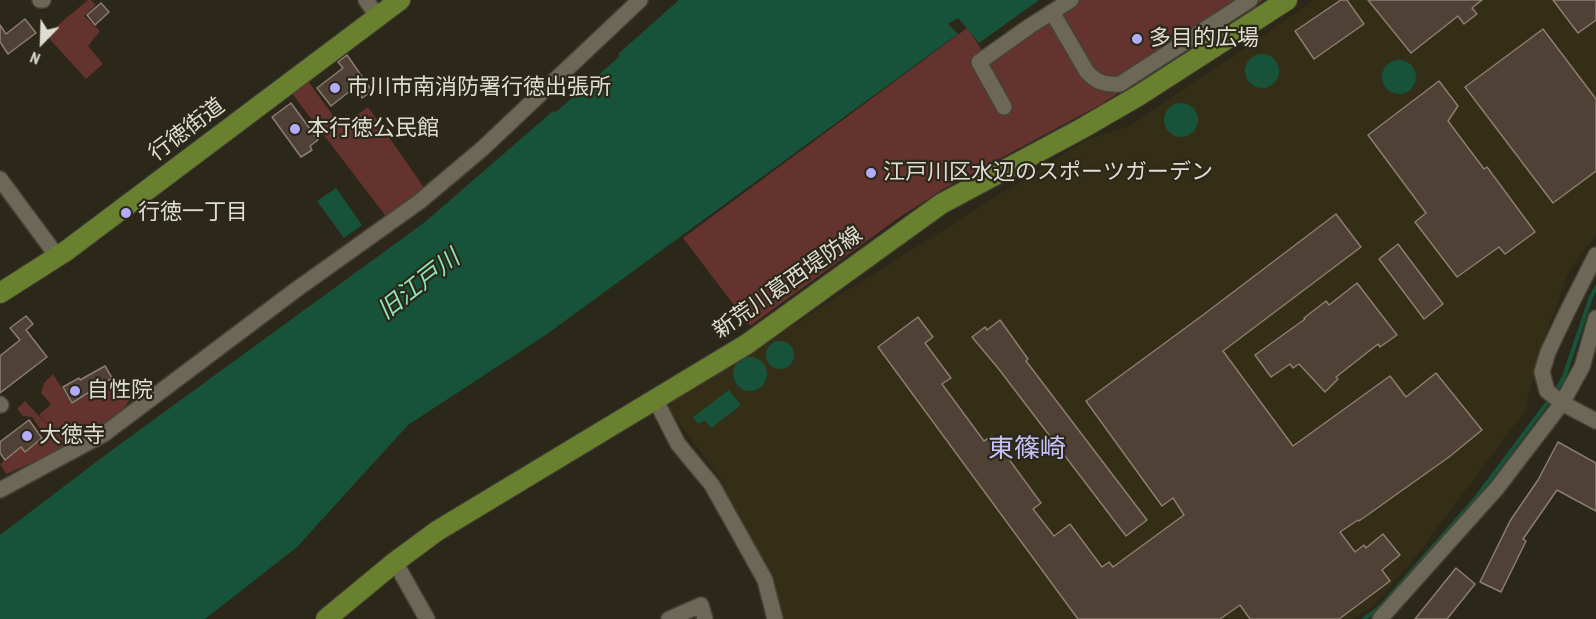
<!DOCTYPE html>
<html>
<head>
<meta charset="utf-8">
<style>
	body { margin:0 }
	#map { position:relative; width:1596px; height:619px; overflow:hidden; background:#2c2819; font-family:"PT Sans Narrow",sans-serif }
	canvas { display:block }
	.north { position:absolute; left:12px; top:12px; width:60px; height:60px; -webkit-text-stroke:4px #2c2819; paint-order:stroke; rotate:203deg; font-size:16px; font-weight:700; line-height:24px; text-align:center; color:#dfddd3 }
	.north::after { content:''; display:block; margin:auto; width:21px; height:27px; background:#dfddd3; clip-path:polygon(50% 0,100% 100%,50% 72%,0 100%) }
</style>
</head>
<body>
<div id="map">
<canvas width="1596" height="619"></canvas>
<div class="north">N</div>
</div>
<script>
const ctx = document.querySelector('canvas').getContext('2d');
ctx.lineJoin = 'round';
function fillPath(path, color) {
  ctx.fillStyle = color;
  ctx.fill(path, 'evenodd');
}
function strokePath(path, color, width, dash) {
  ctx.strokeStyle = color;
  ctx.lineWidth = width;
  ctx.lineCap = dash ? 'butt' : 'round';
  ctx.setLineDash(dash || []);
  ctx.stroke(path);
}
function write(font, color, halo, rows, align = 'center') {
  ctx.font = font + ' "PT Sans Narrow","Noto Sans JP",sans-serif';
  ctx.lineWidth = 4.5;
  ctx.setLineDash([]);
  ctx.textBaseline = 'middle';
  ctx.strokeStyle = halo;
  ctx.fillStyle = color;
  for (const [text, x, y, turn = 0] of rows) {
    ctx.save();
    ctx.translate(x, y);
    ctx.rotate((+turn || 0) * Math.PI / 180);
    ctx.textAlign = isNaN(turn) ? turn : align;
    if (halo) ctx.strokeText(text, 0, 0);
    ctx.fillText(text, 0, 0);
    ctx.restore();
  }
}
const built = new Path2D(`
	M1315,0H1596V235L1570,269L1545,335L1524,412L1413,560L1373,606L1353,619H782L779,597L727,497L720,478L666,405L1086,140L1132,125Z`);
const green = new Path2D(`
	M88,0H91L96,5L84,16L100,31L88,46L103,64L86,79L46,35Z
	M1060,0H1264L1100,105L945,188L897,219L750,326L683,238L967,28L982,50H986Z
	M306,78L341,127L368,107L427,192L388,219L290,91Z
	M53,374L72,404L118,378L131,397L124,409L126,412L67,448L6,474L0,464L21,448L25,452L45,436L32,417L23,416L17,409L25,401L54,432L39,415L51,404L41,393L44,383Z`);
const water = new Path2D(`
	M679,0H1039L979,43L958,18L948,24L958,34L547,334L408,425L297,547L205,619H0V535L108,453L425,222L553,111L556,112L620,56L618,54Z
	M1245 71a17 17 0 1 1 34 0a17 17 0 1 1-34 0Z
	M1382 77a17 17 0 1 1 34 0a17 17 0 1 1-34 0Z
	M1164 120a17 17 0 1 1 34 0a17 17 0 1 1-34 0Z
	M336,188L362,225L344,238L317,201Z
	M766 355a14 14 0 1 1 28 0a14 14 0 1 1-28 0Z
	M733 374a17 17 0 1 1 34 0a17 17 0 1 1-34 0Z
	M729,390L741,405L711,428L705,420L698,424L693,417Z`);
const stream = new Path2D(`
	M1555,392L1564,377L1591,297L1596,288
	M1364,619L1381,606L1475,499L1551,398`);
const building = new Path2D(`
	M1341,0H1347L1364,24L1314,59L1295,31Z
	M1368,0H1482L1472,8L1477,14L1464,24L1458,16L1411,53Z
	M1553,0H1596V20L1578,33Z
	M101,3L109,12L95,25L87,15Z
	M25,19L36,33L8,54L0,42V25L6,34Z
	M1543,29L1596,99V171L1553,203L1465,87Z
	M347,55L372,91L362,98L355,87L331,106L317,88L343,68L338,62Z
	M1439,81L1458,106L1448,121L1484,169L1487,167L1535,232L1505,254L1499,247L1457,277L1415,222L1426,213L1368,135Z
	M291,103L318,140L310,146L312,150L301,157L272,117Z
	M1336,214L1361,247L1223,351L1293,446L1390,376L1406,397L1436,373L1482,430L1449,457L1359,521L1358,520L1340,532L1355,552L1364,545L1366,548L1383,534L1400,555L1382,570L1390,581L1339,619H1250L1240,605L1220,619H1078L878,347L918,317L933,337L925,343L951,378L942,384L984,441L992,436L1041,503L1033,509L1054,536L1070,524L1102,567L1109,562L1113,567L1184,515L1173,498L1162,506L1086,401L1203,315Z
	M1398,244L1443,304L1424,319L1379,259Z
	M1357,283L1397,335L1380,347L1378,344L1336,377L1338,379L1325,392L1299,364L1293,368L1290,364L1271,377L1255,355L1305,319L1304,318L1326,301L1329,305Z
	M26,316L33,324L26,330L47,357L0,393V356L20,340L10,328Z
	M1000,320L1028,359L1026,361L1147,520L1126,536L998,368L972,337L985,327L987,330Z
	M105,366L112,378L72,403L63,387L79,378L80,380Z
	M29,420L42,438L25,452L21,447L5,460L0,453V442Z
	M1558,442L1596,463V511L1557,490L1523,539L1526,541L1501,592L1480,582L1510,521L1538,480Z
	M1456,568L1475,584L1447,619H1415Z`);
const minor = new Path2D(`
	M40,0H43
	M366,0L378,17
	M1052,12L1087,72C1097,83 1106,85 1120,84L1250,0
	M1004,107L979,62L1030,26L1071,0
	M0,179L57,256
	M1596,255L1568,310L1548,352L1542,372L1547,391L1562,403L1596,421
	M655,399L678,444L712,485L765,580L775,619
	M0,404L1,405
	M0,490L104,434L297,289L419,202L482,149L640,0
	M395,562L427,619
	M669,619L701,605L705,619
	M1380,619L1497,488L1562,403L1582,367L1596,318`);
const major = new Path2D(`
	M0,293L66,251L400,0
	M326,619L395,562L437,531L747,344L941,204L1081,129L1138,96L1287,0`);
const markers = [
	[1137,39,6,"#b3adf9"],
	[335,88,6,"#b3adf9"],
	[295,129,6,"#b3adf9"],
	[871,173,6,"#b3adf9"],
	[126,213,6,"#b3adf9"],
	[75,391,6,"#b3adf9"],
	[27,436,6,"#b3adf9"]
];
const poiNames = [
	["多目的広場",1149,39],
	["市川市南消防署行徳出張所",347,88],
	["本行徳公民館",307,129],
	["江戸川区水辺のスポーツガーデン",883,173],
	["行徳一丁目",138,213],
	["自性院",87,391],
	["大徳寺",39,436]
];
const streetNames = [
	["行徳街道",187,130,-37],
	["新荒川葛西堤防線",788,283,-35]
];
const waterNames = [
	["旧江戸川",419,285,-38]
];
const quarterNames = [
	["東篠崎",1027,450]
];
fillPath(built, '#342e17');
fillPath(green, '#65332d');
fillPath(water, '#16533a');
strokePath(stream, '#16533a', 4);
fillPath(building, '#4f4135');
strokePath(building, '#8c7d70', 1.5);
strokePath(minor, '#454236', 18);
strokePath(major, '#454236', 22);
strokePath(minor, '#6c6756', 15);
strokePath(major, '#69812e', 20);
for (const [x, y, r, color] of markers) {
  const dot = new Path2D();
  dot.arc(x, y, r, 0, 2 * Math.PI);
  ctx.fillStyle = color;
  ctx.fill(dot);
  strokePath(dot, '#2c2819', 2);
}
write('22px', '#dfddd3', '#2c2819', poiNames, 'left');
write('22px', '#dfddd3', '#2c2819', streetNames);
write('italic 24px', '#8ce4b9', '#2c2819', waterNames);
write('26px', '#c6c3fc', '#2c2819', quarterNames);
</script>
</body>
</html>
